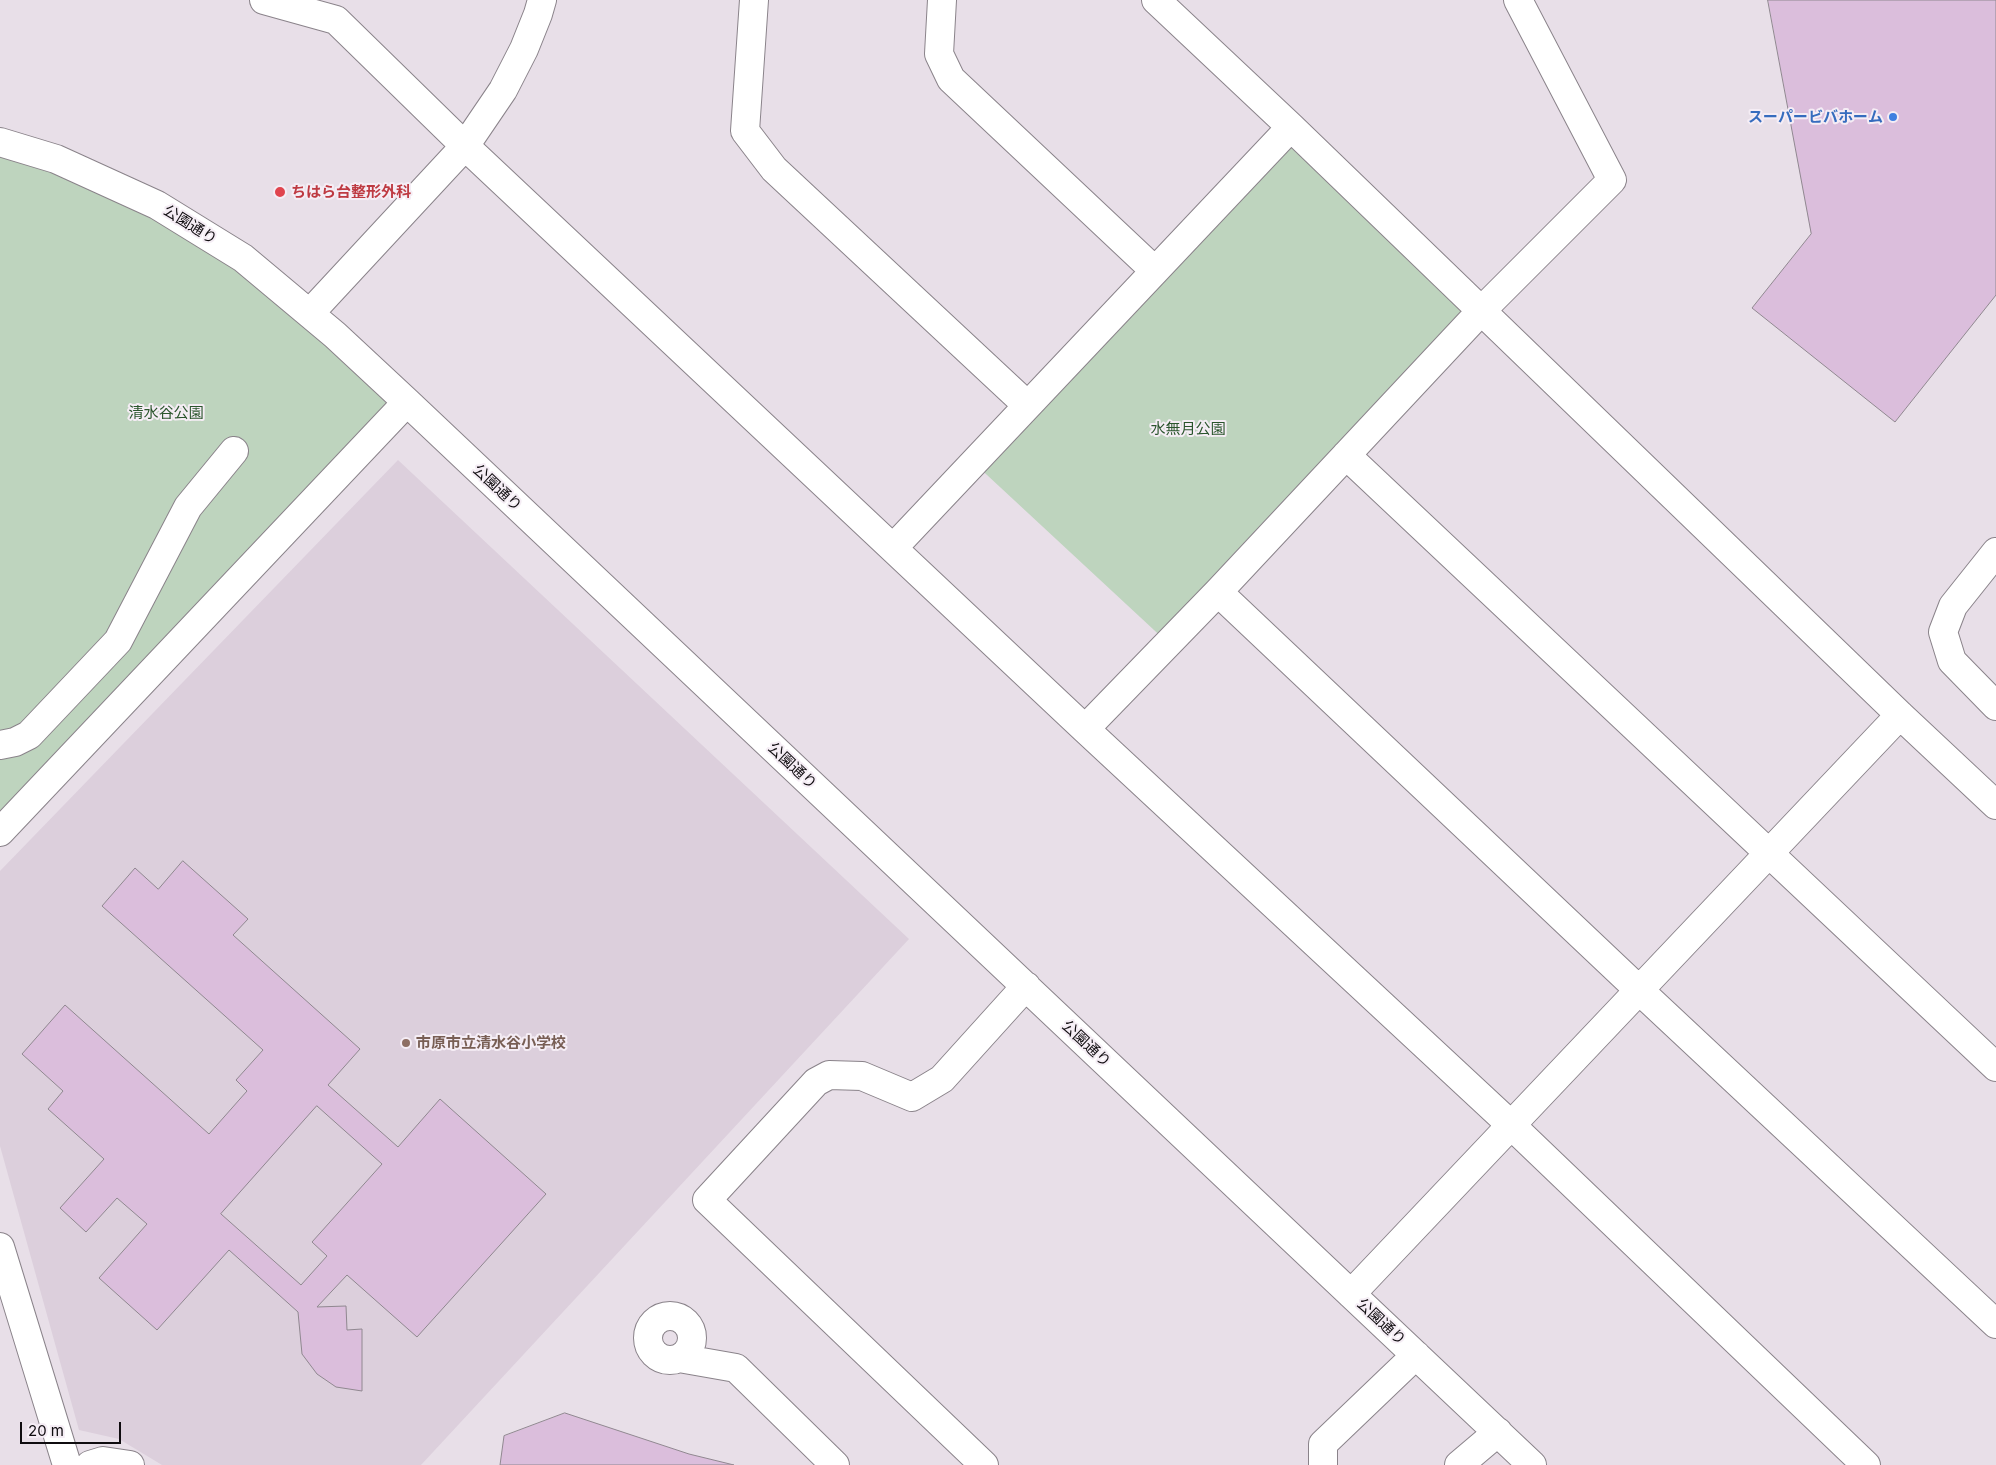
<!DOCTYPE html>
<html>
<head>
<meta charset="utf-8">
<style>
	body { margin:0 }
	#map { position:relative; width:1996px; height:1465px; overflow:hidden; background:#e8dfe8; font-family:Inter,sans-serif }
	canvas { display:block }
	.scale { position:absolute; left:20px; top:1422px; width:101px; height:22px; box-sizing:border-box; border:2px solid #0f0c0f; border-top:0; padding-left:6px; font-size:15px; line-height:18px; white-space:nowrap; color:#0f0c0f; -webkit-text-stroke:4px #f5edf5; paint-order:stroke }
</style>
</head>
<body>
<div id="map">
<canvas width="1996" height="1465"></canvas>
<div class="scale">20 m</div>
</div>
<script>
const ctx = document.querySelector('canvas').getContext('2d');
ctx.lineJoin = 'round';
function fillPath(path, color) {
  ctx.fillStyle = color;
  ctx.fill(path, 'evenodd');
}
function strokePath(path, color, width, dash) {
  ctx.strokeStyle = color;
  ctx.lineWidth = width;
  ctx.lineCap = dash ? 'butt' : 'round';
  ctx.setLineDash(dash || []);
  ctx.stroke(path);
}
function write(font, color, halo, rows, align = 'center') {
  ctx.font = font + ' Inter,"Noto Sans JP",sans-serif';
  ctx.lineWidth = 4;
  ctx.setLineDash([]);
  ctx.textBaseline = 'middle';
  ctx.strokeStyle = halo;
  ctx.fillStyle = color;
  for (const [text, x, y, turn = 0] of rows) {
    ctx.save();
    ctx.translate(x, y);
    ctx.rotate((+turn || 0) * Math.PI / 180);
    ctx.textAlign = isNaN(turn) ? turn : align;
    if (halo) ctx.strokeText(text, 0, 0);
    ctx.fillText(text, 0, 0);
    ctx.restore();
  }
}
const built = new Path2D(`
	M398,460L909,939L421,1465H162L119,1439L79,1430L0,1146V871Z`);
const green = new Path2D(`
	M1291,127L1482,310L1168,643L973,462Z
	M0,144L157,205L407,402L0,832Z`);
const building = new Path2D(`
	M1768,0H1996V295L1895,422L1752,308L1811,234Z
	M183,861L248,919L233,935L360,1049L328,1085L398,1147L440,1099L546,1194L417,1337L347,1275L317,1307L346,1306L347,1330L362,1329V1391L336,1387L317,1374L302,1354L298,1312L229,1250L157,1330L99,1278L147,1224L117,1198L86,1232L60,1208L104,1159L48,1109L63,1091L22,1054L65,1005L209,1134L247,1091L236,1080L263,1050L102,906L135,868L158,889ZM317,1106L382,1164L312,1242L327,1256L301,1285L221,1214Z
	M565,1413L689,1454L734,1465H500L504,1436Z`);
const minor = new Path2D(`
	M264,0L336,20L465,146L1085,729L1511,1125L1866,1465
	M754,0L745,131L774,169L1027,405
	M942,0L939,54L951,79L1154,270
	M1156,0L1291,127L1900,715L1996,805
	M0,142L56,159L157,205L243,258L335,335L407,402L1532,1465
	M310,313L465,146L503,90L524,49L538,14L542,0
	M1346,455L1996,1067
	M894,547L1291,127
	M1996,552L1953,606L1943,632L1952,661L1996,706
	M1218,592L1639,990L1996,1324
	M1085,729L1218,592L1482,310L1612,180L1518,0
	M0,745L15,742L29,735L118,641L188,507L234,451
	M0,832L407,402
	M0,1247L67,1465
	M1351,1294L1900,715
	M648 1338a22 22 0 1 1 44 0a22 22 0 1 1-44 0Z
	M679,1358L736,1368L835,1465
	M90,1465L103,1461L130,1465
	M984,1465L707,1200L816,1082L829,1075L862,1076L912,1097L942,1079L1026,986
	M1323,1465V1444L1416,1355
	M1459,1465L1498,1432`);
const markers = [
	[1893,117,5,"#3f7fe0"],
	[280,192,6,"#e0444e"],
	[406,1043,5,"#8d6e63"]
];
const shopNames = [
	["スーパービバホーム",1883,117]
];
const healthNames = [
	["ちはら台整形外科",291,192]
];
const streetNames = [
	["公園通り",190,225,32],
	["公園通り",497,488,43],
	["公園通り",792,766,43],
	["公園通り",1086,1044,43],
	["公園通り",1381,1322,43]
];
const parkNames = [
	["清水谷公園",166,413],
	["水無月公園",1188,429]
];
const educationNames = [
	["市原市立清水谷小学校",416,1043]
];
fillPath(built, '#dccfdc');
fillPath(green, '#bed4be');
fillPath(building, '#dbbedc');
strokePath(building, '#908890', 1);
strokePath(minor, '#8a838a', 30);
strokePath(minor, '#fff', 28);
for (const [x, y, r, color] of markers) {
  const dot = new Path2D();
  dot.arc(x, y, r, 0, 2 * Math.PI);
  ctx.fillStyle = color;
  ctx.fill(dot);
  strokePath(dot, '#f5edf5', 2);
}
write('bold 15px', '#366cbe', '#f5edf5', shopNames, 'right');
write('bold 15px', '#be3a42', '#f5edf5', healthNames, 'left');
write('15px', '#0f0c0f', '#f5edf5', streetNames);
write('15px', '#2a552c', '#f5edf5', parkNames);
write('bold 15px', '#785e54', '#f5edf5', educationNames, 'left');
</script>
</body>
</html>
